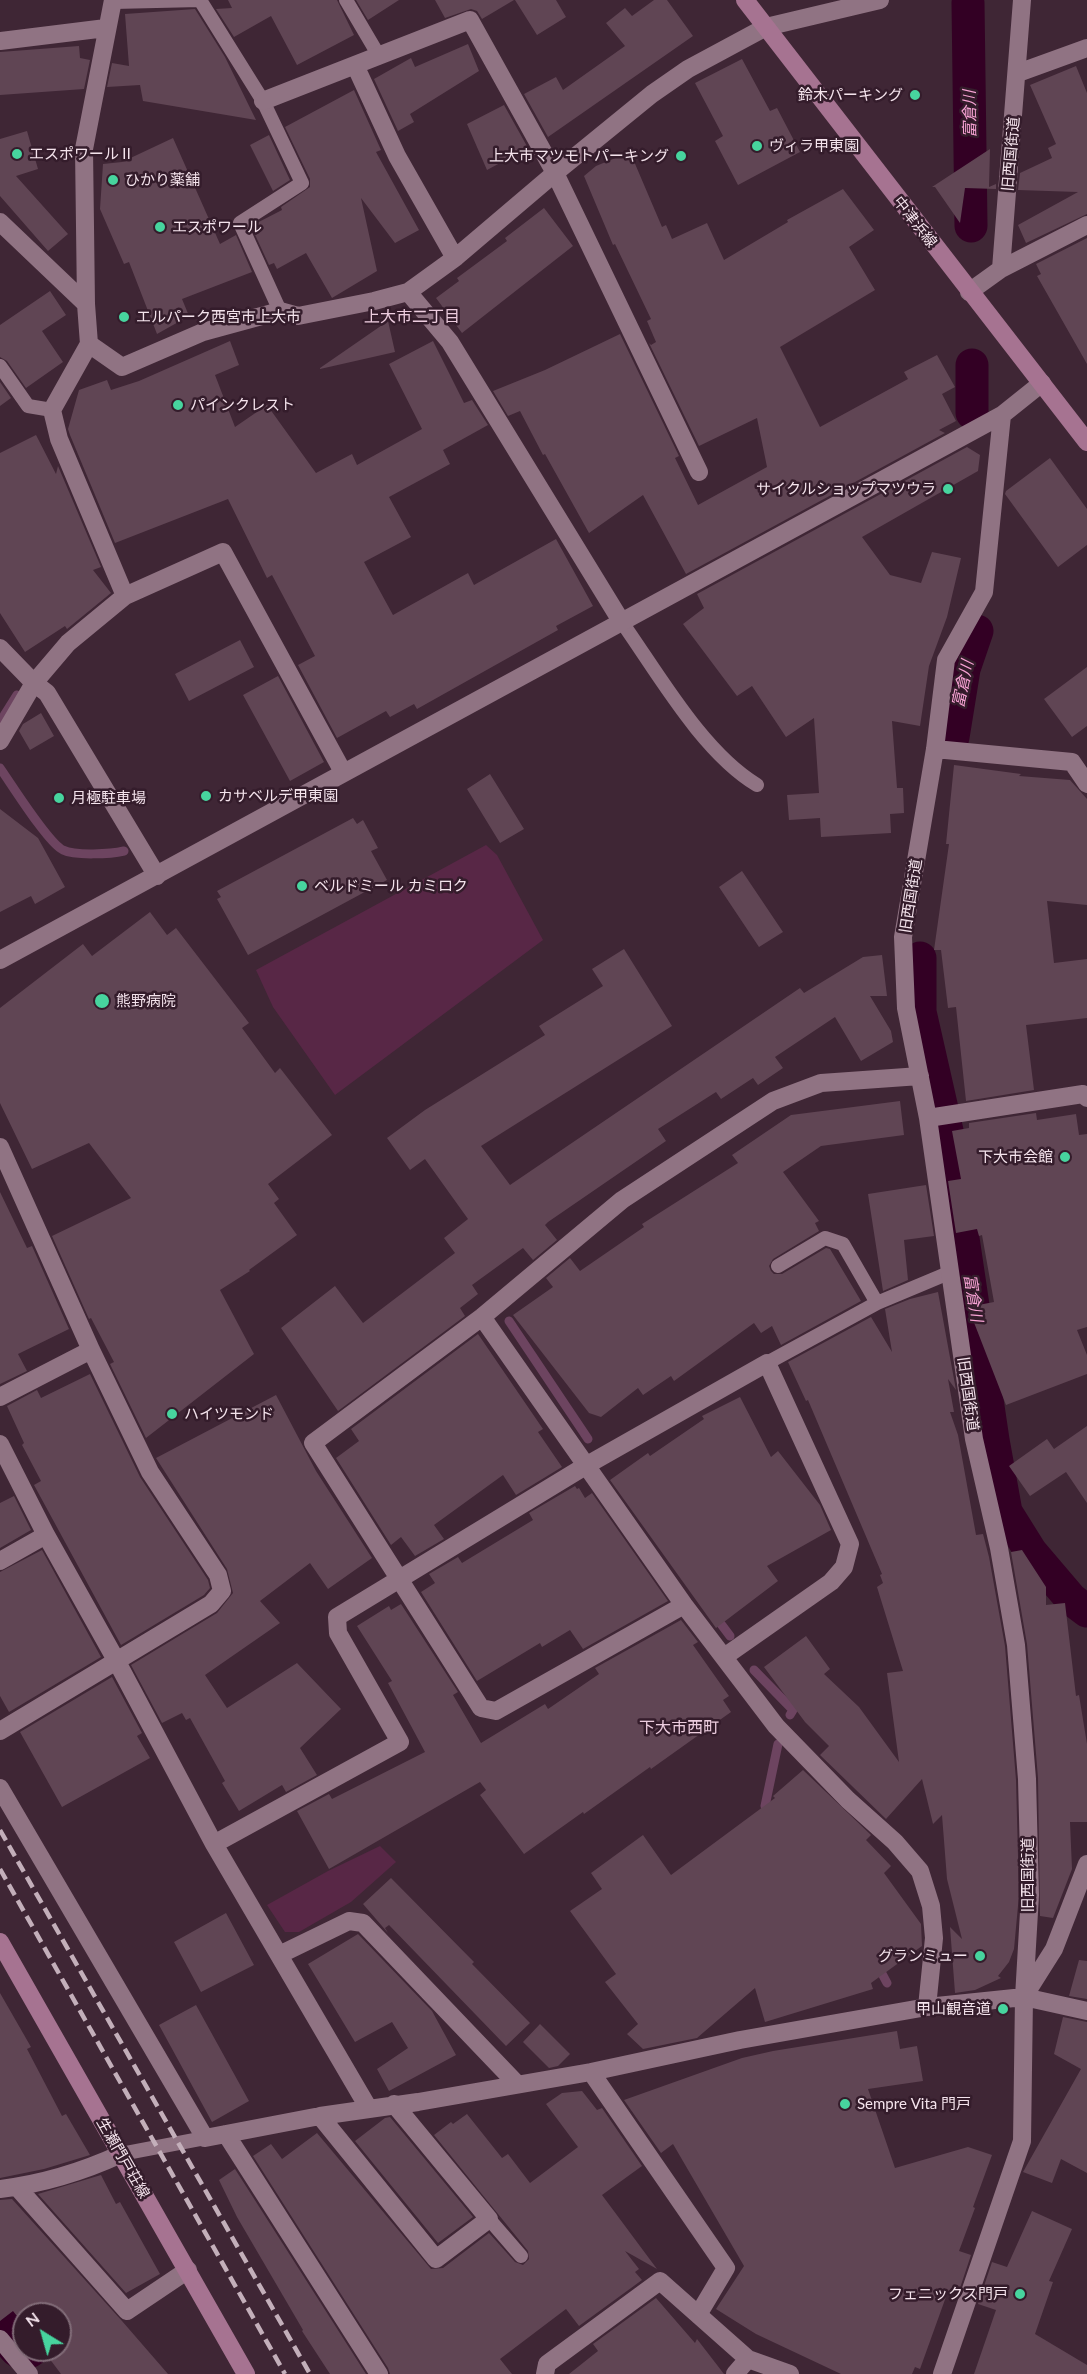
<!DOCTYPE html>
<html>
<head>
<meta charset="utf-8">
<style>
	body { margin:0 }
	#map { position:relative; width:1087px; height:2374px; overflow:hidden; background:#3f2635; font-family:Lato,sans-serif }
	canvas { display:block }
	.north { position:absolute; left:12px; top:2302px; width:60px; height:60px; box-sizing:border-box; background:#341c2b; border:2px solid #816c78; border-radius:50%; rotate:323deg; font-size:16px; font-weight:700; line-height:24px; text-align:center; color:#f4e3ec }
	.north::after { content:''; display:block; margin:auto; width:21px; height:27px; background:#47d49e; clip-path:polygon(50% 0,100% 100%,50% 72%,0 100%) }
</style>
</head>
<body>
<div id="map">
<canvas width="1087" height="2374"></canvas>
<div class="north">N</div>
</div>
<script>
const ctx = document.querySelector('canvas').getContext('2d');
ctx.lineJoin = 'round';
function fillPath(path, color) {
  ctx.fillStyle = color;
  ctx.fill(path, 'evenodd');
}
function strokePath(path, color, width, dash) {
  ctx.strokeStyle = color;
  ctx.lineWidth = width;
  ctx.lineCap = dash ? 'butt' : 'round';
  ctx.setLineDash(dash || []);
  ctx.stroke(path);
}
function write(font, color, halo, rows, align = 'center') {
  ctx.font = font + ' Lato,"Noto Sans JP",sans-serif';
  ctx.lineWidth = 5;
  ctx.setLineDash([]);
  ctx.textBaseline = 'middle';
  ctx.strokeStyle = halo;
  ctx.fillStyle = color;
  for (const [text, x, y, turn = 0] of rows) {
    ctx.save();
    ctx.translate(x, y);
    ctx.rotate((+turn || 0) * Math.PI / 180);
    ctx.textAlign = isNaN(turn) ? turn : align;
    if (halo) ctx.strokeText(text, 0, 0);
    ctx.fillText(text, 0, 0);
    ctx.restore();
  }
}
const green = new Path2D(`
	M486,845L497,855L543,940L335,1095L273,1007L256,970Z
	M380,1846L396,1862L351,1902L299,1932H285L267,1905L328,1871Z`);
const stream = new Path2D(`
	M0,722L17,695
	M0,768C12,785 48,843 63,850C75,856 111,854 124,851
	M509,1321L588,1439
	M715,1616L730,1636
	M754,1670L793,1710L790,1715
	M771,1813L765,1806L778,1744
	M878,1966L887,1983`);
const canal = new Path2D(`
	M968,3L971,226
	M972,413V365
	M953,737L964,669L977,631
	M920,958V1012L947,1131L993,1440L1006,1512L1031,1552L1071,1599L1087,1611`);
const river = new Path2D(`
	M0,2312L24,2341`);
const building = new Path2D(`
	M228,0H337L354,35L297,65L271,16L234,37L216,9L232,8Z
	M356,0H399L368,20Z
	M435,0H514L482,19L477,11L471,9L445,18Z
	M515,0H556L566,17L537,35Z
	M654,0H667L693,36L548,137L524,94L556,77L563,90L625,46L606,23L625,8L632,16Z
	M195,9L225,57L256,120L143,101L140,85L107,87L112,63L129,66L125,14Z
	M468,44L479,71L410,114L414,122L398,131L374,79L411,58L415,67Z
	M79,46L80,58L90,60L84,89L0,95V52Z
	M742,59L770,111L777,108L800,152L738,185L715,141L723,136L695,83Z
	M1076,66L1087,93V214L1026,243L1018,225L1078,192L1018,190L1020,173L1052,158L1048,148L1056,144L1030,85Z
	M354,90L381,150L376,152L419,230L395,243L361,198L377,271L332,298L306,253L277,269L274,263L269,265L251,226L282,210L281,207L310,187V179L285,127Z
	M504,105L528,148L487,170L467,124Z
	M27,131L38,169L16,176L68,234L48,251L0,196V139Z
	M269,135L290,180L273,191L250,145Z
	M173,138L220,244L236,235L252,272L182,299L189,316L157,334L129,262L124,264L100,209L103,164L122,162Z
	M990,149L989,187L996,184V189L965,188L960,223L935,187H932Z
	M630,152L662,227L666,225L672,239L707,223L724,260L788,222L787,220L843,189L874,230L849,247L875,290L780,347L820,427L908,379L904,372L937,355L955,387L942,394L956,421L939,430L945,433L686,574L643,495L589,533L545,454L543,455L520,411L508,416L493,391L545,370L620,334L679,456L675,458L698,505L767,467L757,418L699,446L649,343L651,345L656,342L647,321L651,319L615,244L613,245L584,176L596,166Z
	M544,208L573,246L462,333L436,298L459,281L457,278L507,241L505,238Z
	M1087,238V364L1037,276L1041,274L1036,264Z
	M50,291L66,315L42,331L63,362L26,388L7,361L0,357V325Z
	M388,321L395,352L320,369V368Z
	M230,341L239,365L215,375L235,427L267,405L316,473L352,454L357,465L422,429L389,364L433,341L464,403L472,400L488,425L443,450L450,464L389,497L411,537L364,562L393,615L468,573L474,585L556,539L593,606L556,626L558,630L417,709L414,704L390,717L386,711L337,738L298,665L315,656L272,575L267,578L228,499L115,543L70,435L68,429L79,390L107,380L111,390L139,381Z
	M0,382L11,398L0,406Z
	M36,435L56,474L58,466L101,567L93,570L111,593L67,629L65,626L25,652L0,613V453Z
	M967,447L980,455L978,471L862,537L890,575L921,583L932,552L961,558L947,617L929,666L920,726L892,721L897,788H903L904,813L890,814L891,833L821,837L820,818L789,820L787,795L819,793L814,718L786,737L752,686L737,696L683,624L704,608L697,594Z
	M1050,458L1087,509V545L1058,567L1005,494L1006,491Z
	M240,640L254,667L189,701L175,674Z
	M1087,667V726L1072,737L1044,699Z
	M278,676L324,762L290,781L243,695Z
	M41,713L54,736L30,750L19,731L23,724Z
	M954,765L1021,774L1019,776L1070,780L1087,799V905L1047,901L1054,963L1087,959V1018L1026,1025L1034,1090L966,1101L956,1007L948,1008L941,950H934L949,844H946Z
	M490,774L524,829L500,843L467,789Z
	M0,809L38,838L65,887L35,904L31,896L0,912Z
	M353,818L357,824L363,820L378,848L371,851L387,880L248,955L217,899L221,897L217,891Z
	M742,871L783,932L759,947L719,887Z
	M150,912L167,935L176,928L249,1023L242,1028L275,1073L280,1068L332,1135L268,1184L279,1199L274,1203L297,1235L249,1270L250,1271L220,1290L254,1354L146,1438L110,1364L114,1362L91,1318L89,1319L52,1236L131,1198L89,1143L32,1169L0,1103V1008L83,944L92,956Z
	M624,949L672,1026L481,1146L510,1185L800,988L804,993L863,957L882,955L887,996H870L891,1031L893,1042L861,1061L835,1017L775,1057L783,1068L758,1085L753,1078L721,1099L716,1092L658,1129L666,1141L548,1222L545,1225L557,1240L533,1260L523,1248L472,1285L478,1294L460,1308L465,1316L338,1411L281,1328L335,1286L363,1323L455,1253L444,1238L468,1219L425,1159L410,1170L387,1138L425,1110L545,1035L539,1026L603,986L592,969Z
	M900,1101L904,1135L821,1146L783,1172L819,1221L815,1223L819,1231L773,1259L769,1266L771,1271L774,1274H782L826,1248L830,1249L861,1301L781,1345L772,1326L761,1333L754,1323L674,1381L671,1376L643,1395L638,1388L601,1417L589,1413L513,1315L553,1287L546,1278L570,1258L580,1271L644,1227L642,1224L738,1163L732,1155L791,1115Z
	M1036,1113L1037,1120L1076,1114L1079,1135L1087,1134V1327L1077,1330L1087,1355V1374L1006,1405L968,1307L994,1302L982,1235L979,1236L977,1229L956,1233L948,1181L961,1179L952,1131L969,1128V1123Z
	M926,1185L934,1236L904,1240L908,1280L883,1291L868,1194Z
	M0,1192L27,1248L32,1246L69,1329L18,1354L27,1371L0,1384Z
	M938,1292L956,1390L948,1379L954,1412H950L958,1435L976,1535L983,1534L989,1557L1005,1646L1016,1780L1019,1895L1014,1949L1009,1962L998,1976L1001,1978L975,1990L955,1993L950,1927L962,1939L947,1879L942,1815L933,1824L922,1779L886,1819L820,1755L829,1746L805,1722L764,1667L806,1636L830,1669L824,1674L859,1707L899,1762L887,1673L903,1671L877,1587L883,1583L880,1575L882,1574L808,1400L806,1401L788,1362L871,1317L892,1352L885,1309L910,1299Z
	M478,1334L543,1429L538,1432L562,1467L516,1495L503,1475L434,1525L444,1539L415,1556L401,1537L391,1545L336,1458L359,1441L351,1429Z
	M90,1374L140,1477L208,1580L210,1588L204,1595L121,1645L34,1485L41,1481L22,1445L24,1443L7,1406L37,1390L41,1398Z
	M276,1395L316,1471L372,1558L328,1589L310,1563L260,1601L280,1623L205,1675L227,1708L297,1663L341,1709L300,1748L317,1775L286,1792L282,1785L239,1811L222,1783L225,1781L190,1718L186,1720L182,1713L162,1723L131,1665L217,1613L233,1593L227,1569L156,1458Z
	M740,1397L771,1457L778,1451L820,1505L831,1530L767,1566L778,1581L716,1628L610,1480L648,1453L650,1456L704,1419L702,1416Z
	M1087,1426V1503L1066,1472L1030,1496L1009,1466L1047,1439L1054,1449Z
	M575,1486L577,1489L579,1488L585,1498L592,1493L668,1601L583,1649L570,1630L542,1647L540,1643L477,1681L421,1592L435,1583L429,1574L458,1557L462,1563L533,1520L529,1513Z
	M14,1496L31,1530L0,1548V1503Z
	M42,1550L101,1657L9,1712L0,1696V1572Z
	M1022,1550L1046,1587V1605L1065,1603L1076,1696L1079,1695L1087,1744V1822H1070L1072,1869L1053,1918L1040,1916L1038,1778L1027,1644L1011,1552Z
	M401,1604L458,1692L453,1695L481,1743L545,1704L548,1709L599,1674L595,1668L681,1620L698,1642L693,1645L729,1696L723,1700L731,1712L651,1769L650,1767L584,1814L583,1812L524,1854L480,1795L486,1790L480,1782L329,1869L297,1811L329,1794L332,1799L425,1752L388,1683L392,1681L357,1626L389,1606L391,1610Z
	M112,1677L142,1733L137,1736L150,1758L62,1807L20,1732Z
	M803,1770L871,1835L866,1840L891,1866L884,1873L921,1924L922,1946L871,1983L873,1989L765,2022L755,1988L697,2038L643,2049L627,2034L638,2024L605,1982L616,1974L570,1911L602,1889L591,1873L643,1835L671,1875L775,1798L773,1796Z
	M391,1878L474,1962L472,1964L530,2023L506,2046L389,1925L385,1928L388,1933L363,1904Z
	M226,1913L254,1965L201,1992L174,1942Z
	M358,1934L432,2011L456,2055L389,2091L377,2069L408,2048L392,2022L355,2042L308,1964Z
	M1079,1960L1087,1961V1999L1069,1996Z
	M0,1993L31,2047L27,2049L62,2116L66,2114L90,2155L44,2169L0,2178Z
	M196,2005L249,2101L212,2122L159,2025Z
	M1063,2017L1087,2022V2173L1061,2159L1052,2183L1023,2172L1081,2069L1054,2054Z
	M540,2024L570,2054L558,2066L549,2068L523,2042Z
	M897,2031L900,2049L917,2046L923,2081L868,2089L895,2168L968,2147L992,2155L973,2207L975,2208L959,2251L971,2255L957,2297L947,2294L920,2369L915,2367L912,2374H841L756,2334L716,2309L744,2266L673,2144L661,2153L624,2100L742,2058L773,2051Z
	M582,2091L597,2110L602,2108L642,2166L602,2195L657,2269L625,2251L639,2269L635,2272L642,2280L579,2326L566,2309L500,2359L512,2374H390L388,2368L253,2156L271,2144L282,2159L317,2133L431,2269L443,2268L489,2233L515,2262L523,2265L529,2259L528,2251L434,2135L451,2122L453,2124L467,2114L502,2158L508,2154L530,2183L578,2147L546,2104L562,2093Z
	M390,2117L473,2217L438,2243L355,2141L385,2118Z
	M235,2169L366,2374H330L302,2331L303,2330L237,2217L219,2180Z
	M101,2175L116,2204L120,2202L160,2274L126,2293L38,2194Z
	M12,2199L122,2321L168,2374H61L43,2350H60V2314H24V2325L13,2311L0,2321V2200Z
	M1032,2211L1072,2229L1049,2281L1053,2282L1035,2334L1087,2365V2374H974L996,2310L978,2304L992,2262L1007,2267Z
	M656,2298L695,2343L697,2339L724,2374H569L598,2351L593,2344Z`);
const lane = new Path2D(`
	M346,0L379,56
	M113,2L200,0L263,101L302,183L240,223L280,311
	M0,366L28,406L52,410
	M621,621C658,673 702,752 757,785
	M778,1266L825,1238L843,1244L877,1303
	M767,1363L877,1303L951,1272
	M121,2154L205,2138
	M489,2219L521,2256`);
const street = new Path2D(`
	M113,0L84,149L86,304L89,344L52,410L59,439L125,596L68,643L34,683L47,693L157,876
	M0,41L106,28
	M355,65L397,156L455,258
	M1018,73L1087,48
	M263,101L470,20L555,173L699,472
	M0,222L86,304
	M1001,269L1087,225
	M408,292L450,342L621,621
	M969,292L1001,269L1022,0
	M89,344L122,367L203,332L280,311L298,316L374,301L408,292L455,258L555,173L652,94L688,69L766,27L880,0
	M125,596L223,552L343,772
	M0,648L34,683L0,741
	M935,749L1072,762L1087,784
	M0,960L1002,415L1042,383
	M928,1118L1083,1094L1087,1098
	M0,1147L91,1350L150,1472L218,1575L222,1591L211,1604L0,1731
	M482,1317L684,1605L776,1726L848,1800L895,1842L920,1871L931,1906L934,1938L927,2007
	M0,1397L91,1350
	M0,1444L46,1535L116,1660L214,1844L369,2109
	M0,1561L46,1535
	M684,1605L496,1711L481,1708L313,1443L482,1317L622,1200L773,1101L821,1083L920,1076
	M0,1788L205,2138L320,2116L418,2102L591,2072L740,2040L927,2007L1024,1997L1087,2011
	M214,1844L400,1742L338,1633L337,1617L587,1465L767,1363L850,1544L844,1567L831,1582L724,1657
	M279,1955L349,1921L363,1923L516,2083
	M1025,1995L1054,1949L1087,1864
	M591,2072L726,2268L698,2315
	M320,2116L436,2259L489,2219L394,2104
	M226,2134L379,2374
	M17,2187L127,2311L188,2270
	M0,2189C41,2184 84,2171 121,2154
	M0,2339L29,2374
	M545,2374L547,2364L660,2281L748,2359L790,2374
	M735,2374L748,2359
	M942,2374L1022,2141L1024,1997L1030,1895L1027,1779L1016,1645L999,1548L974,1439L928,1118L906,1008L903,937L935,749L946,660L984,592L1002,415`);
const secondary = new Path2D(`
	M745,0L1087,442
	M0,1942L246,2374`);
const rail = new Path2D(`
	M0,1830L310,2374
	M0,1869L285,2374`);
const markers = [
	[915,95,6,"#47d49e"],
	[757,146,6,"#47d49e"],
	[17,154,6,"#47d49e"],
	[681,156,6,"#47d49e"],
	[113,180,6,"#47d49e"],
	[160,227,6,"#47d49e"],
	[124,317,6,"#47d49e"],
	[178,405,6,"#47d49e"],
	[948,489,6,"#47d49e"],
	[206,796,6,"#47d49e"],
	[59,798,6,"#47d49e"],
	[302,886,6,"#47d49e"],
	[102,1001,8,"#47d49e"],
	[1065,1157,6,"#47d49e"],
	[172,1414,6,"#47d49e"],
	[980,1956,6,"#47d49e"],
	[1003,2009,6,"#47d49e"],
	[845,2104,6,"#47d49e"],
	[1020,2294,6,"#47d49e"]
];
const poiNames = [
	["鈴木パーキング",903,95,"right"],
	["ヴィラ甲東園",769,146],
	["エスポワールⅡ",29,154],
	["上大市マツモトパーキング",669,156,"right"],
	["ひかり薬舗",125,180],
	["エスポワール",172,227],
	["エルパーク西宮市上大市",136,317],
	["パインクレスト",190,405],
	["サイクルショップマツウラ",936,489,"right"],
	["カサベルデ甲東園",218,796],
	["月極駐車場",71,798],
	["ベルドミール カミロク",314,886],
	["熊野病院",116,1001],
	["下大市会館",1053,1157,"right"],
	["ハイツモンド",184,1414],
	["グランミュー",968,1956,"right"],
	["甲山観音道",991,2009,"right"],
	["Sempre Vita 門戸",857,2104],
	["フェニックス門戸",1008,2294,"right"]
];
const streetNames = [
	["旧西国街道",1011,154,-85],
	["中津浜線",915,222,52],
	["旧西国街道",911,896,-81],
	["旧西国街道",968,1394,82],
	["旧西国街道",1028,1875,-90],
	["生瀬門戸荘線",123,2158,60]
];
const waterNames = [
	["富倉川",970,114,-91],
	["富倉川",963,684,-78],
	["富倉川",973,1298,81]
];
const neighbourhoodNames = [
	["上大市二丁目",412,317],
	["下大市西町",679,1728]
];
fillPath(green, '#582746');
strokePath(stream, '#6d4460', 9);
strokePath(canal, '#330024', 33);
strokePath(river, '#330024', 57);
fillPath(building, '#604554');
strokePath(lane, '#907383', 14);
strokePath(street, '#907383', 18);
strokePath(secondary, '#a67391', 18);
strokePath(rail, '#c3afba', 4.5, [12, 6]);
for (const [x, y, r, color] of markers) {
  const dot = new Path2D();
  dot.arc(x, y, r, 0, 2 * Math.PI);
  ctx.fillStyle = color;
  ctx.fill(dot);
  strokePath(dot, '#341c2b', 2);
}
write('15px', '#f4e3ec', '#341c2b', poiNames, 'left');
write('15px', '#f4e3ec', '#341c2b', streetNames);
write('italic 16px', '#f8a3d5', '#341c2b', waterNames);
write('16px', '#ecccde', '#341c2b', neighbourhoodNames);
</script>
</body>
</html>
